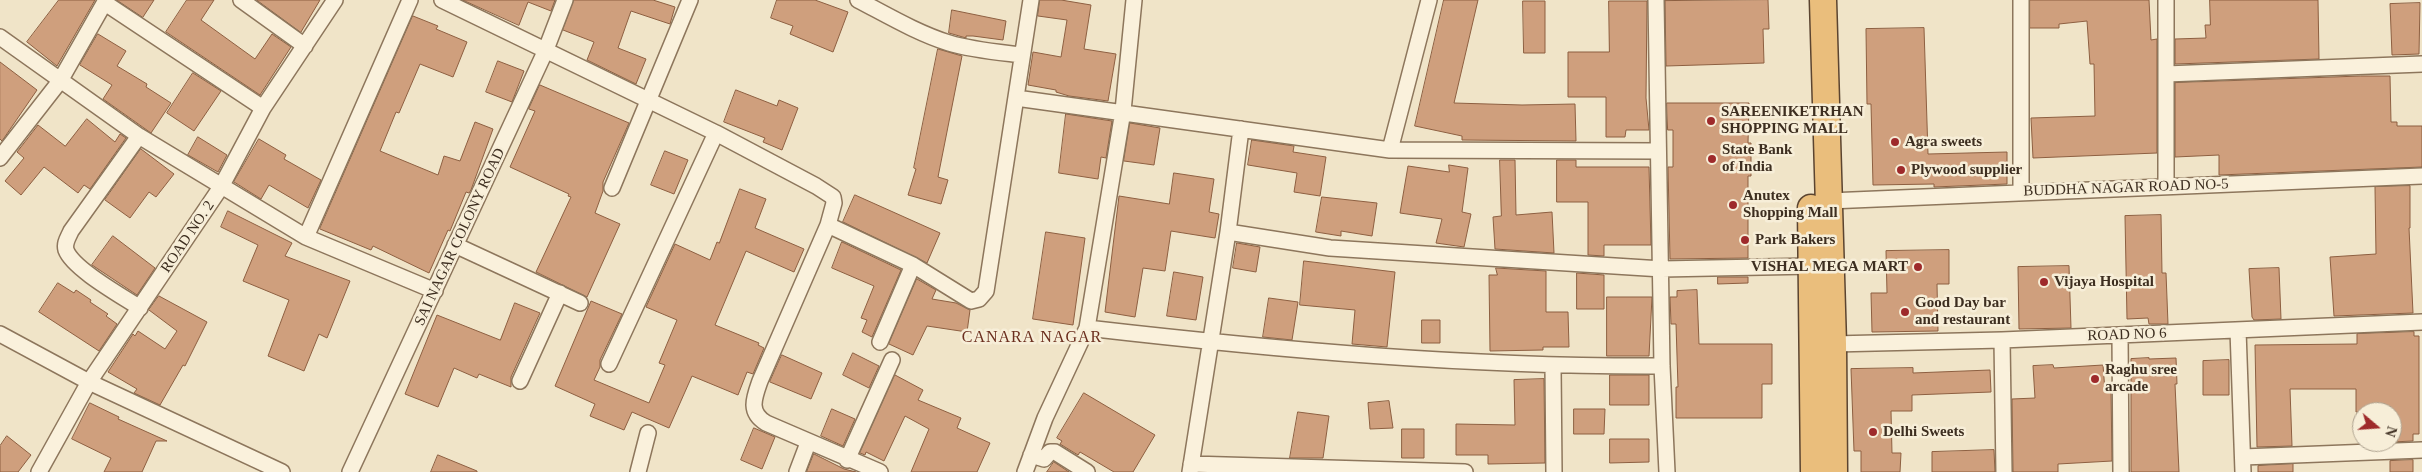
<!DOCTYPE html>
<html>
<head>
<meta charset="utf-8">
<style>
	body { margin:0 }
	#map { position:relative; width:2422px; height:472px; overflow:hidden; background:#f0e4c8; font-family:Georgia,serif }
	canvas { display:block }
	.north { position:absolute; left:2352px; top:402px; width:50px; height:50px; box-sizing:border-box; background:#f7eed8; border:1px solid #ada18e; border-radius:50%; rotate:108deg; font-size:14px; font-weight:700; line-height:20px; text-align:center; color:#3d2e20 }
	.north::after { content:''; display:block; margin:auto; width:18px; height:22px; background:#9e2a2b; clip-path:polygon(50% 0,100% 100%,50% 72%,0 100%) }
</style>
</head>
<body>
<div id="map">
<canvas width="2422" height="472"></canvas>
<div class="north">N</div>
</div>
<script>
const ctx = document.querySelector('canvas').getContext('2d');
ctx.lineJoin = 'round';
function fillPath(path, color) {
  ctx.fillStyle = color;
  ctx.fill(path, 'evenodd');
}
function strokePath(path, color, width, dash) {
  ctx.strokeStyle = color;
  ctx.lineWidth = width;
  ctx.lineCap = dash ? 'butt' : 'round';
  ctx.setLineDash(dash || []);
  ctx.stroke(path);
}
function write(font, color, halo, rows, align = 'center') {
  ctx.font = font + ' Georgia,serif';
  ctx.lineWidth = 5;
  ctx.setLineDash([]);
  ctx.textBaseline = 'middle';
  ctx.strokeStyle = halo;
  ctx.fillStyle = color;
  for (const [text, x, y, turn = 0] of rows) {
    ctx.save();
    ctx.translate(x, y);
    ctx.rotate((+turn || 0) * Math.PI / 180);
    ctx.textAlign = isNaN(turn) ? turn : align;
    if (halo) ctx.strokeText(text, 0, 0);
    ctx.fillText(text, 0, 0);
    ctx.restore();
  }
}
const building = new Path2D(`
	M59,0H95L57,66L27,42Z
	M117,0H154L143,17Z
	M187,0H214L201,20L255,59L272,34L291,47L260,95L166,32Z
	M257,0H320L301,32Z
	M463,0H555L551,11L528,2L519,25Z
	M574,0H653L675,7L670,24L631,11L618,48L646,59L636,84L587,60L594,42L563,30Z
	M777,0H815L848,12L833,52L790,34L793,26L771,18Z
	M1040,0H1061L1091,5L1084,49L1116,54L1108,101L1069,96L1056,92V90L1028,85L1033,52L1061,57L1067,20L1038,16Z
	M1444,0H1478L1454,103L1522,105L1575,104L1576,141L1462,140V136L1415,126Z
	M1768,0L1769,29H1763L1764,63L1666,66L1665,1Z
	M2030,0H2149L2151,40L2157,39V153L2033,158L2031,118L2095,116L2094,64H2090L2087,21L2059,24V28H2030Z
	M2210,0H2318L2319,59L2175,64V39L2206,38L2205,25H2210Z
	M1523,1H1545V53H1524Z
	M1609,1H1647L1646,98L1649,130H1626L1625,137H1606V97H1568V52H1609Z
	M2420,3L2419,54L2392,55L2390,4Z
	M952,10L1006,21L1003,40L973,36H966V38L949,33Z
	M413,16L438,26L436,29L467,42L453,77L420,64L399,113L396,112L380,151L438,175L444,156L460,161L475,122L493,129L471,190L469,193L466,192L450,231L448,230L429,273L373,246L371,250L320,229Z
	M1924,28L1928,154L2007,152V184L1934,187V184L1873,185L1871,104H1867L1866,29Z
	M98,34L126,51L117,66L147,84L146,87L171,103L151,133L103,99L112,85L80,65Z
	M938,49L962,56L938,177L948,180L941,204L908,195L916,169L914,168Z
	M498,61L524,71L512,102L486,92Z
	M0,62L37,90L2,141L0,139Z
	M193,73L221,91L194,131L167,113Z
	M2361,76H2390L2391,122H2397V126H2422V167L2219,175V155L2175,157V83Z
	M540,85L629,123L603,182V191L595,213L620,224L587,297L536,272L571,197L568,196L569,194L510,167L535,111L529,109Z
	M736,90L777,106L779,100L798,108L782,150L763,142L765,138L724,122Z
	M1667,103H1749L1748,143H1751V176H1748V258L1670,259L1668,167H1673V130H1668Z
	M1066,114L1112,121L1106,158L1101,157L1098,179L1059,173Z
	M87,119L115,142L120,134L126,138L90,189L84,185L78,193L44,167L21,195L5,181L24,158L17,152L38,125L65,146Z
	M1130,123L1160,128L1154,165L1124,161Z
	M198,137L227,155L218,172L188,155Z
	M259,139L286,155L284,159L321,180L308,208L269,185L261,199L234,182Z
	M1252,140L1294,146L1293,152L1326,157L1320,196L1294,192L1297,173L1248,165Z
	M141,149L174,174L156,197L149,192L130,218L105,200Z
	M665,151L688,160L674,194L651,185Z
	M1500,160H1515L1516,215L1552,212L1554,253L1495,249L1493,217L1501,216Z
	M1557,160H1576V167H1649L1651,245H1604V256L1588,255V202H1557Z
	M1449,165L1468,168L1462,212L1471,214L1464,247L1436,243L1442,219L1400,213L1408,166L1449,172Z
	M1174,173L1214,179L1209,212L1219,214L1215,238L1171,231L1165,271L1143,268L1135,317L1105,312L1119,196L1169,204Z
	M2410,186V228H2409L2413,313L2334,316L2330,257L2376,254L2375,187Z
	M740,189L766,199L755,228L804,249L794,272L746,251L715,325L759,343L758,345L764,348L753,374L747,372L738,395L692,376L669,428L632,412L624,430L590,416L595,404L555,386L591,301L622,314L600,360V367L594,380L649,403L665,365L659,363L677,320L646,307L675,244L710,260L717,242L719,243Z
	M855,195L940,233L927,263L843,222Z
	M1322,197L1377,203L1372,236L1341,231V236L1316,232Z
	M228,211L292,243L285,256L350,281L327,338L319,334L304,371L268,356L289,300L243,281L258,245L221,227Z
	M2161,215L2162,273H2166L2168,324H2149L2148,318L2127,319L2125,216Z
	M1046,232L1085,238L1073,325L1033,319Z
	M113,236L155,268L137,295L92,265Z
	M842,242L901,270L872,337L862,332L867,320L861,318L874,286L832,268Z
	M1237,243L1260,247L1256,272L1233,268Z
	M1949,250V284H1937L1938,331L1872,332L1871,293H1887L1886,251Z
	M1304,261L1395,272L1387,347L1352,344L1355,310L1300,305Z
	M2069,266L2071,328L2019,329L2018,267Z
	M1496,268L1546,271V312H1568L1569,347H1543V350L1490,351L1489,275H1497Z
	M2279,268L2281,319L2254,320L2252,317L2249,269Z
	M1174,272L1203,277L1196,320L1167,316Z
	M1577,273L1604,275V309H1577Z
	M1718,277H1748V283L1718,284Z
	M917,279L936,290L932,299L956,303L970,310L967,332L927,326L913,355L889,344Z
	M58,283L74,293L76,290L91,300L90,302L108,314L106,316L117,324L99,351L39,312Z
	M1697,290L1699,344H1772V384H1762V418H1676V387H1678L1676,324H1671L1670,297H1677V291Z
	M159,296L207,322L185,366L183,365L160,405L134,393L137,389L108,372L133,334L135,336L138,331L165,349L177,331L149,310Z
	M1607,297H1652L1649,356H1607Z
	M1269,298L1298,302L1292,340L1263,337Z
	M515,303L540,313L511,377V387L479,374L477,378L454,368L438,407L405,394L437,315L500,340Z
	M1422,320H1440V343H1422Z
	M2414,332V336H2419V434H2413V441L2392,442V412H2356V389H2290L2292,446L2257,447L2255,345L2357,344V334Z
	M853,353L879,366L869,388L843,375Z
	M782,355L822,373L811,399L770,382Z
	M2149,358V359L2176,358L2177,384H2175L2179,472H2131V359Z
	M2229,360V395H2203V361Z
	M2053,365L2054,368L2103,365L2105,391H2111L2112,461L2058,464V472H2013L2012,399L2035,398L2033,366Z
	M1913,368V373L1990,370L1991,392L1912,395V411H1891L1892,453H1901L1900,472H1861V451H1854L1851,369Z
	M895,375L923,390L918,400L961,418L957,428L990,443L977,472H911L929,429L905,416L884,461L866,452L865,455L860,453Z
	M1610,375H1649V405H1610Z
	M1544,379L1545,463L1488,464V455H1456V424L1515,425L1514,380Z
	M1084,393L1155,435L1133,472H1114L1080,452L1078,455L1060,444L1062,441L1057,438Z
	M1389,401L1393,428L1370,429L1368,403Z
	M90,403L119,417L118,419L167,441H156L142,472H104L111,458L72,439Z
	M832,409L855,419L843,446L821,436Z
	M1574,409H1605L1604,434H1574Z
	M1298,412L1329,416L1323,458H1290Z
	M754,428L775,437L762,469L741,460Z
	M1402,429H1424V458H1402Z
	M7,436L31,455L18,472H0V446Z
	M1610,439H1649V462L1610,463Z
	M1994,450L1995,472H1932V452Z
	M814,454L844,469L856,472H807Z
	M438,455L477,471V472H431Z
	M2413,460V472H2390V461Z
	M1054,462L1069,472H1047Z
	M2293,464V472H2258V466Z`);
const minor = new Path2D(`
	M241,0L305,46
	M442,0L716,133L816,186L833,197L834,203L828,225L760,381C754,398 748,412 766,423L880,472
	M858,0C887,15 917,33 949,43C972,50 997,52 1022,55
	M1656,0L1662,366L1667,472
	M2166,0V186
	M105,3L263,108
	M0,37L139,136L306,237L435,291
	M2166,74L2422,64
	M1016,98L1390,150L1658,151
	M139,136L71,231C68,238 64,243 66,250C73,269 122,296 140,308
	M1390,150L1429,0
	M0,158L60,81L106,0
	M612,188L690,0
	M2021,193V0
	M1829,201L2422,176
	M828,225L913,265L971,301L979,299L986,291L1031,0
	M1228,232L1330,248L1662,269L1812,266
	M306,237L410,0
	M455,245L580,303
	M1087,328C1278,350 1470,367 1662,366
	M2238,330L2243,472
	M0,334L89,382L282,472
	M2120,335L2121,472
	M2002,340L2004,472
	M880,342L913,265
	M1833,344L2002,340L2422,322
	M609,364L716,133
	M1553,367L1554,472
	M520,381L560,293
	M1031,455L1044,459L1050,452H1055L1087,472
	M2243,457L2422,450
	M847,460L892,360
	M1191,464L1465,472
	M39,472L89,382L221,187L263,108L335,0
	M350,472L545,52L565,0
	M638,472L648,433
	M797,472L808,443
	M1025,472L1045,418L1087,328L1123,111L1134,0
	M1190,472L1228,232L1241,129`);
const trunk = new Path2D(`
	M1823,0L1833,344L1834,472
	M1811,208L1814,472`);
const markers = [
	[1711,121,5,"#9e2a2b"],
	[1895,142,5,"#9e2a2b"],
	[1712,159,5,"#9e2a2b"],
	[1901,170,5,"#9e2a2b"],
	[1733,205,5,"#9e2a2b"],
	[1745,240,5,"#9e2a2b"],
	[1918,267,5,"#9e2a2b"],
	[2044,282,5,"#9e2a2b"],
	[1905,312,5,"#9e2a2b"],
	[2095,379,5,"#9e2a2b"],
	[1873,432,5,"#9e2a2b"]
];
const poiNames = [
	["SAREENIKETRHAN",1721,112],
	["SHOPPING MALL",1721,129],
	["Agra sweets",1905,142],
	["State Bank",1722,150],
	["of India",1722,167],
	["Plywood supplier",1911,170],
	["Anutex",1743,196],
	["Shopping Mall",1743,213],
	["Park Bakers",1755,240],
	["VISHAL MEGA MART",1908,267,"right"],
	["Vijaya Hospital",2054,282],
	["Good Day bar",1915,303],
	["and restaurant",1915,320],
	["Raghu sree",2105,370],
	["arcade",2105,387],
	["Delhi Sweets",1883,432]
];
const streetNames = [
	["BUDDHA NAGAR ROAD NO-5",2126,188,-2],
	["ROAD NO. 2",188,237,-56],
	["SAI NAGAR COLONY ROAD",460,237,-65],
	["ROAD NO 6",2127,335,-2]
];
const neighbourhoodNames = [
	["CANARA NAGAR",1032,338]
];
fillPath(building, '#cf9f7d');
strokePath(building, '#8d5f41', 1);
strokePath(minor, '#8d765c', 18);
strokePath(trunk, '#5b4430', 29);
strokePath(minor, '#faf1dc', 15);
strokePath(trunk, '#eabe7c', 26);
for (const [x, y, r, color] of markers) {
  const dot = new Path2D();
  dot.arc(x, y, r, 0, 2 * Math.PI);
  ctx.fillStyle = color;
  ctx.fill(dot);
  strokePath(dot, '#f7eed8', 2);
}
write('bold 15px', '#3d2e20', '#f7eed8', poiNames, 'left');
write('15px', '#3d2e20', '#f7eed8', streetNames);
ctx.letterSpacing = '1px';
write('16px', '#6b2e1e', '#f7eed8', neighbourhoodNames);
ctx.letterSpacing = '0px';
</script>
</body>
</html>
